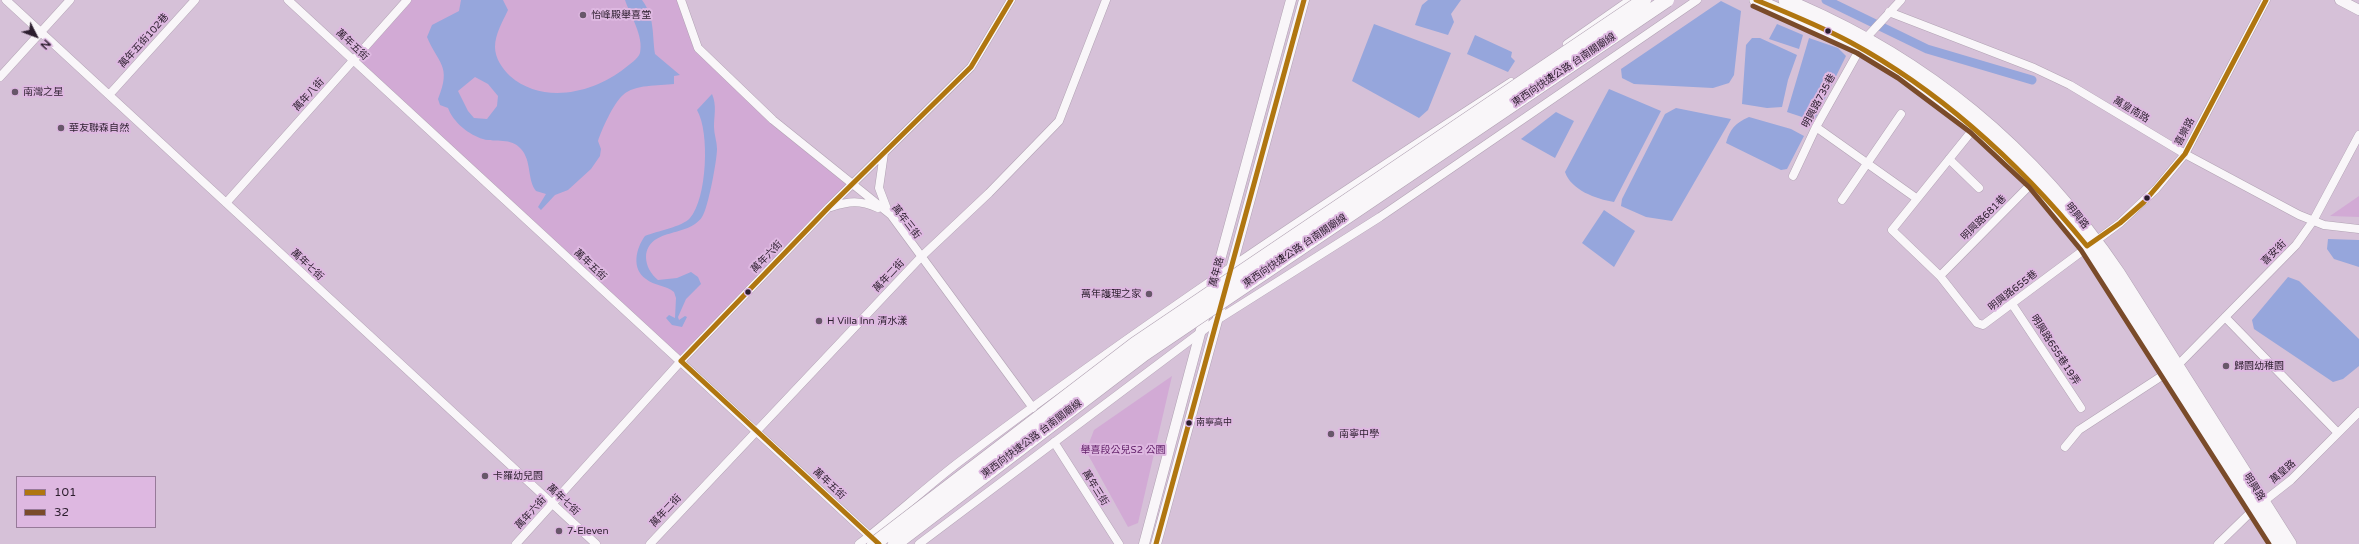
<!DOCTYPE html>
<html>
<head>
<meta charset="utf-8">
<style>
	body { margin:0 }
	#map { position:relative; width:2359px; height:544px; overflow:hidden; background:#d6c1d8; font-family:"Varela Round",sans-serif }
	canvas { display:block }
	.legend { position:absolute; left:16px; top:476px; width:140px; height:52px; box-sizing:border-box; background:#deb8e1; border:1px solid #977a99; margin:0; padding:5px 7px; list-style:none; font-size:12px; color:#2c1e2e }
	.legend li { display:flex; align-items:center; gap:8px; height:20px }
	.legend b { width:20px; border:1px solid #977a99 }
	.north { position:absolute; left:16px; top:16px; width:40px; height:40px; -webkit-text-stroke:3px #deb8e1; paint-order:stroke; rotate:132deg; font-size:11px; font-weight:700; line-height:16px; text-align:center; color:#2c1e2e }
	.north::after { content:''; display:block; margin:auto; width:14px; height:18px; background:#2c1e2e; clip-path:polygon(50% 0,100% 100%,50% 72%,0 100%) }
</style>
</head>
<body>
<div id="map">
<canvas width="2359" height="544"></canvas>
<ul class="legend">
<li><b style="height:5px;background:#b07610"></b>101</li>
<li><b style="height:5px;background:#7a4b2a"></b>32</li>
</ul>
<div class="north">N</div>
</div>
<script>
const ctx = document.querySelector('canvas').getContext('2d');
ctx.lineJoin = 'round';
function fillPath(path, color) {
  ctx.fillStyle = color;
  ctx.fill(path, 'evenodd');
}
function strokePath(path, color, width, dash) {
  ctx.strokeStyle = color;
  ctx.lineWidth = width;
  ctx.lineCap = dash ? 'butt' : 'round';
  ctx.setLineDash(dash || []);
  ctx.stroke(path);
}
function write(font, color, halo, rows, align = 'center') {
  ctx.font = font + ' "Varela Round","Noto Sans TC",sans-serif';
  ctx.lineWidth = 4;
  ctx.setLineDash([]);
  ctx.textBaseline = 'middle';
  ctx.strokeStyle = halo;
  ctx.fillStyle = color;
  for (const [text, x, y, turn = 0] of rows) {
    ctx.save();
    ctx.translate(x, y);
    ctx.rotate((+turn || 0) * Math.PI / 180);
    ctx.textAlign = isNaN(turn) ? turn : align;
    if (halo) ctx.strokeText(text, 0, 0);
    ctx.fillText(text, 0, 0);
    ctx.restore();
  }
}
const green = new Path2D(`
	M407,0H681L698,48L852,184L681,361L354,60Z
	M2359,196V217L2330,216Z
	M1172,376L1138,523L1128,527L1086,451L1094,430Z`);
const water = new Path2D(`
	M461,0H503L508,10C503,21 495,34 495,47C495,58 502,68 510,76C543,105 594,93 625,68C630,64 638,59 640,53C644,36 630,15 625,0H642C655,17 652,34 655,54L680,75L674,76V84C658,86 635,84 623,95C613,104 602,129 598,141L601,149L600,156L591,169L568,190L555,195L541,210L538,207L546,194L536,191C527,180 532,161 521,149C511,137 496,143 483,139C469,135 453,122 448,108L440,105L438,99C452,65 438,64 427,37L432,25L459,11ZM475,77L488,84L498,96L497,106L487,119L474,118L468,111L458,91Z
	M1428,0H1461L1451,14L1454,22L1448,35L1415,25L1422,5Z
	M1721,1L1741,11L1734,75L1729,83L1713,88L1634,84L1622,78L1621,69Z
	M1374,24L1451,53L1428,110L1419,118L1352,81Z
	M1777,24L1803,35L1799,49L1769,39Z
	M1475,35L1512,52L1511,57L1515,61L1508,72L1467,54Z
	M1752,38H1760L1797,55L1788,80L1782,107L1767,108L1742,104L1746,45Z
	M1809,38L1838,48L1846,56L1814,121L1787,112Z
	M1609,89L1661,111L1614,202C1596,199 1571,190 1565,172Z
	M712,94C717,106 714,115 714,127C714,134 717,142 717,149C717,160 708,209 702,217C688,238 648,227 646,257C646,266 651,274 658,280L677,278L691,272L698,277L701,284L686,299L678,317L679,320L685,316L687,317L682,327L672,325L666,318L669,315L675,318L676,298L674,292C666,285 654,286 646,279C631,269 636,248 645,236C657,231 682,227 690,218C707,199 710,132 697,110Z
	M1676,108L1731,119L1672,221L1646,217L1621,206L1622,199L1665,114Z
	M1556,112L1574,121L1555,158L1521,139Z
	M1749,117L1791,129L1804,136L1787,169L1781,170L1726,143C1730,129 1735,123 1749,117Z
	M1604,210L1635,231L1614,267L1582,243Z
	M2328,239L2359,240V267L2334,259L2327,249Z
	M2288,277L2299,281L2359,339V366L2343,379L2333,382L2254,329L2252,320Z`);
const canal = new Path2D(`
	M1826,0L1927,49L2032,80`);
const minor = new Path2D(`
	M6,0L596,544
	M288,0L873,539
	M681,0L698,48L773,120L891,215L1033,408
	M1889,12L2034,68L2070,85L2185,154L2299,215L2324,225L2359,229
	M1567,44L1630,0
	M0,77L70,0
	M109,95L195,0
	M1816,127L1916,198
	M1975,127L1892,230L1940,276L1977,323L1983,325L2120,223L2156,189L2185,154L2266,0
	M884,153L879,188L887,209
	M1949,159L1979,188
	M1793,176L1816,127L1866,38L1901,0
	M1842,200L1901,114
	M226,203L407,0
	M831,207C849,201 860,200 878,208
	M1940,276L2036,179
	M2012,304L2081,408
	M2225,317L2338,433
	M2177,366L2296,245L2313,221L2359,135
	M1054,442L1119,544
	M2065,447L2079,430L2168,372
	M516,544L681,361L829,207L971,67L1011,0
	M650,544L921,257L989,193L1059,121L1106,0
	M859,544C893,518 925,488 959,462C1137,327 1323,204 1511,82
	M919,544L1217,320L1380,217L1697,0
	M2218,544L2254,509L2291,480L2359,412`);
const tertiary = new Path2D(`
	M2340,0L2359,10
	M1227,284L1304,0
	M1211,293L1291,0
	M1144,544L1206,311
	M1156,544L1223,299`);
const primary = new Path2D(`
	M1756,0L1860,47L1902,72L1975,127L2034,182L2087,246L2277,544
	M1785,0C1925,58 2034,148 2119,274L2290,544`);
const trunkBridge = new Path2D(`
	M874,544L1135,344L1644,0
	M895,544L1144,354L1667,0`);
const bus1 = new Path2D(`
	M1756,0C1788,13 1820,26 1850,42C1944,93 2020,164 2087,246L2120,223L2144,202L2185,154L2266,0
	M681,361L829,207L971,67L1011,0
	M681,361L879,544
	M1156,544L1304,0`);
const bus2 = new Path2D(`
	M1753,6L1857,53L1898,78L1970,132L2029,187L2081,250L2269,544`);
const markers = [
	[583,15,4,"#68576a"],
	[1828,31,3.5,"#2c1e2e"],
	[15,92,4,"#68576a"],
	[61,128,4,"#68576a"],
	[2147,198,3.5,"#2c1e2e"],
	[748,292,3.5,"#2c1e2e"],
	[1149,294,4,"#68576a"],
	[819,321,4,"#68576a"],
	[2226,366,4,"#68576a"],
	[1189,423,3.5,"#2c1e2e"],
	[1331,434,4,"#68576a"],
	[485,476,4,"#68576a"],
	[559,531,4,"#68576a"]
];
const busNames = [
	["南寧高中",1196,423]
];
const poiNames = [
	["怡峰殿舉喜堂",591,15],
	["南灣之星",23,92],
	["華友聯森自然",69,128],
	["萬年護理之家",1141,294,"right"],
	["H Villa Inn 清水漾",827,321],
	["歸園幼稚園",2234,366],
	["南寧中學",1339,434],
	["卡羅幼兒園",493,476],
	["7-Eleven",567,531]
];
const streetNames = [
	["萬年五街102巷",144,41,-48],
	["萬年五街",352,45,43],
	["東西向快速公路 台南關廟線",1564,70,-34],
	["萬年八街",309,95,-48],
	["明興路735巷",1819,101,-62],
	["萬皇南路",2131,110,31],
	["喜樂路",2185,132,-62],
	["明興路",2077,216,51],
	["明興路681巷",1984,218,-45],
	["萬年三街",906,222,52],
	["東西向快速公路 台南關廟線",1295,251,-34],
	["喜安街",2274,253,-45],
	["萬年六街",767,257,-46],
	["萬年七街",307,265,43],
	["萬年五街",590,265,43],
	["萬年路",1217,272,-75],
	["萬年二街",889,276,-47],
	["明興路655巷",2013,291,-38],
	["明興路655巷19弄",2055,350,57],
	["東西向快速公路 台南關廟線",1032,439,-37],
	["萬皇路",2283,472,-41],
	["萬年五街",829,484,43],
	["明興路",2254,487,58],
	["萬年三街",1095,488,58],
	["萬年七街",563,500,43],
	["萬年二街",666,511,-47],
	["萬年六街",531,513,-48]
];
const parkNames = [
	["舉喜段公兒S2 公園",1123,450]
];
fillPath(green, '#d2aad5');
fillPath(water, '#96a6dc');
strokePath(canal, '#96a6dc', 9);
strokePath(minor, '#b1a2b3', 9);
strokePath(tertiary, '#b1a2b3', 11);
strokePath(primary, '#b1a2b3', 14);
strokePath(minor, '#f9f6f9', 8);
strokePath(tertiary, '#f9f6f9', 10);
strokePath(primary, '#f9f6f9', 13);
strokePath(trunkBridge, '#b1a2b3', 15, []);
strokePath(trunkBridge, '#f9f6f9', 14);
strokePath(bus1, '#b07610', 5);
strokePath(bus2, '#7a4b2a', 5);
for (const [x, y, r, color] of markers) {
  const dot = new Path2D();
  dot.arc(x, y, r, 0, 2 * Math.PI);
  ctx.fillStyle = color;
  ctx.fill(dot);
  strokePath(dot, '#deb8e1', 1.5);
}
write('9px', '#2c1e2e', '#deb8e1', busNames, 'left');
write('10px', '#2c1e2e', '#deb8e1', poiNames, 'left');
write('10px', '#2c1e2e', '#deb8e1', streetNames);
write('10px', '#601e67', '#deb8e1', parkNames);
</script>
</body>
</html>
